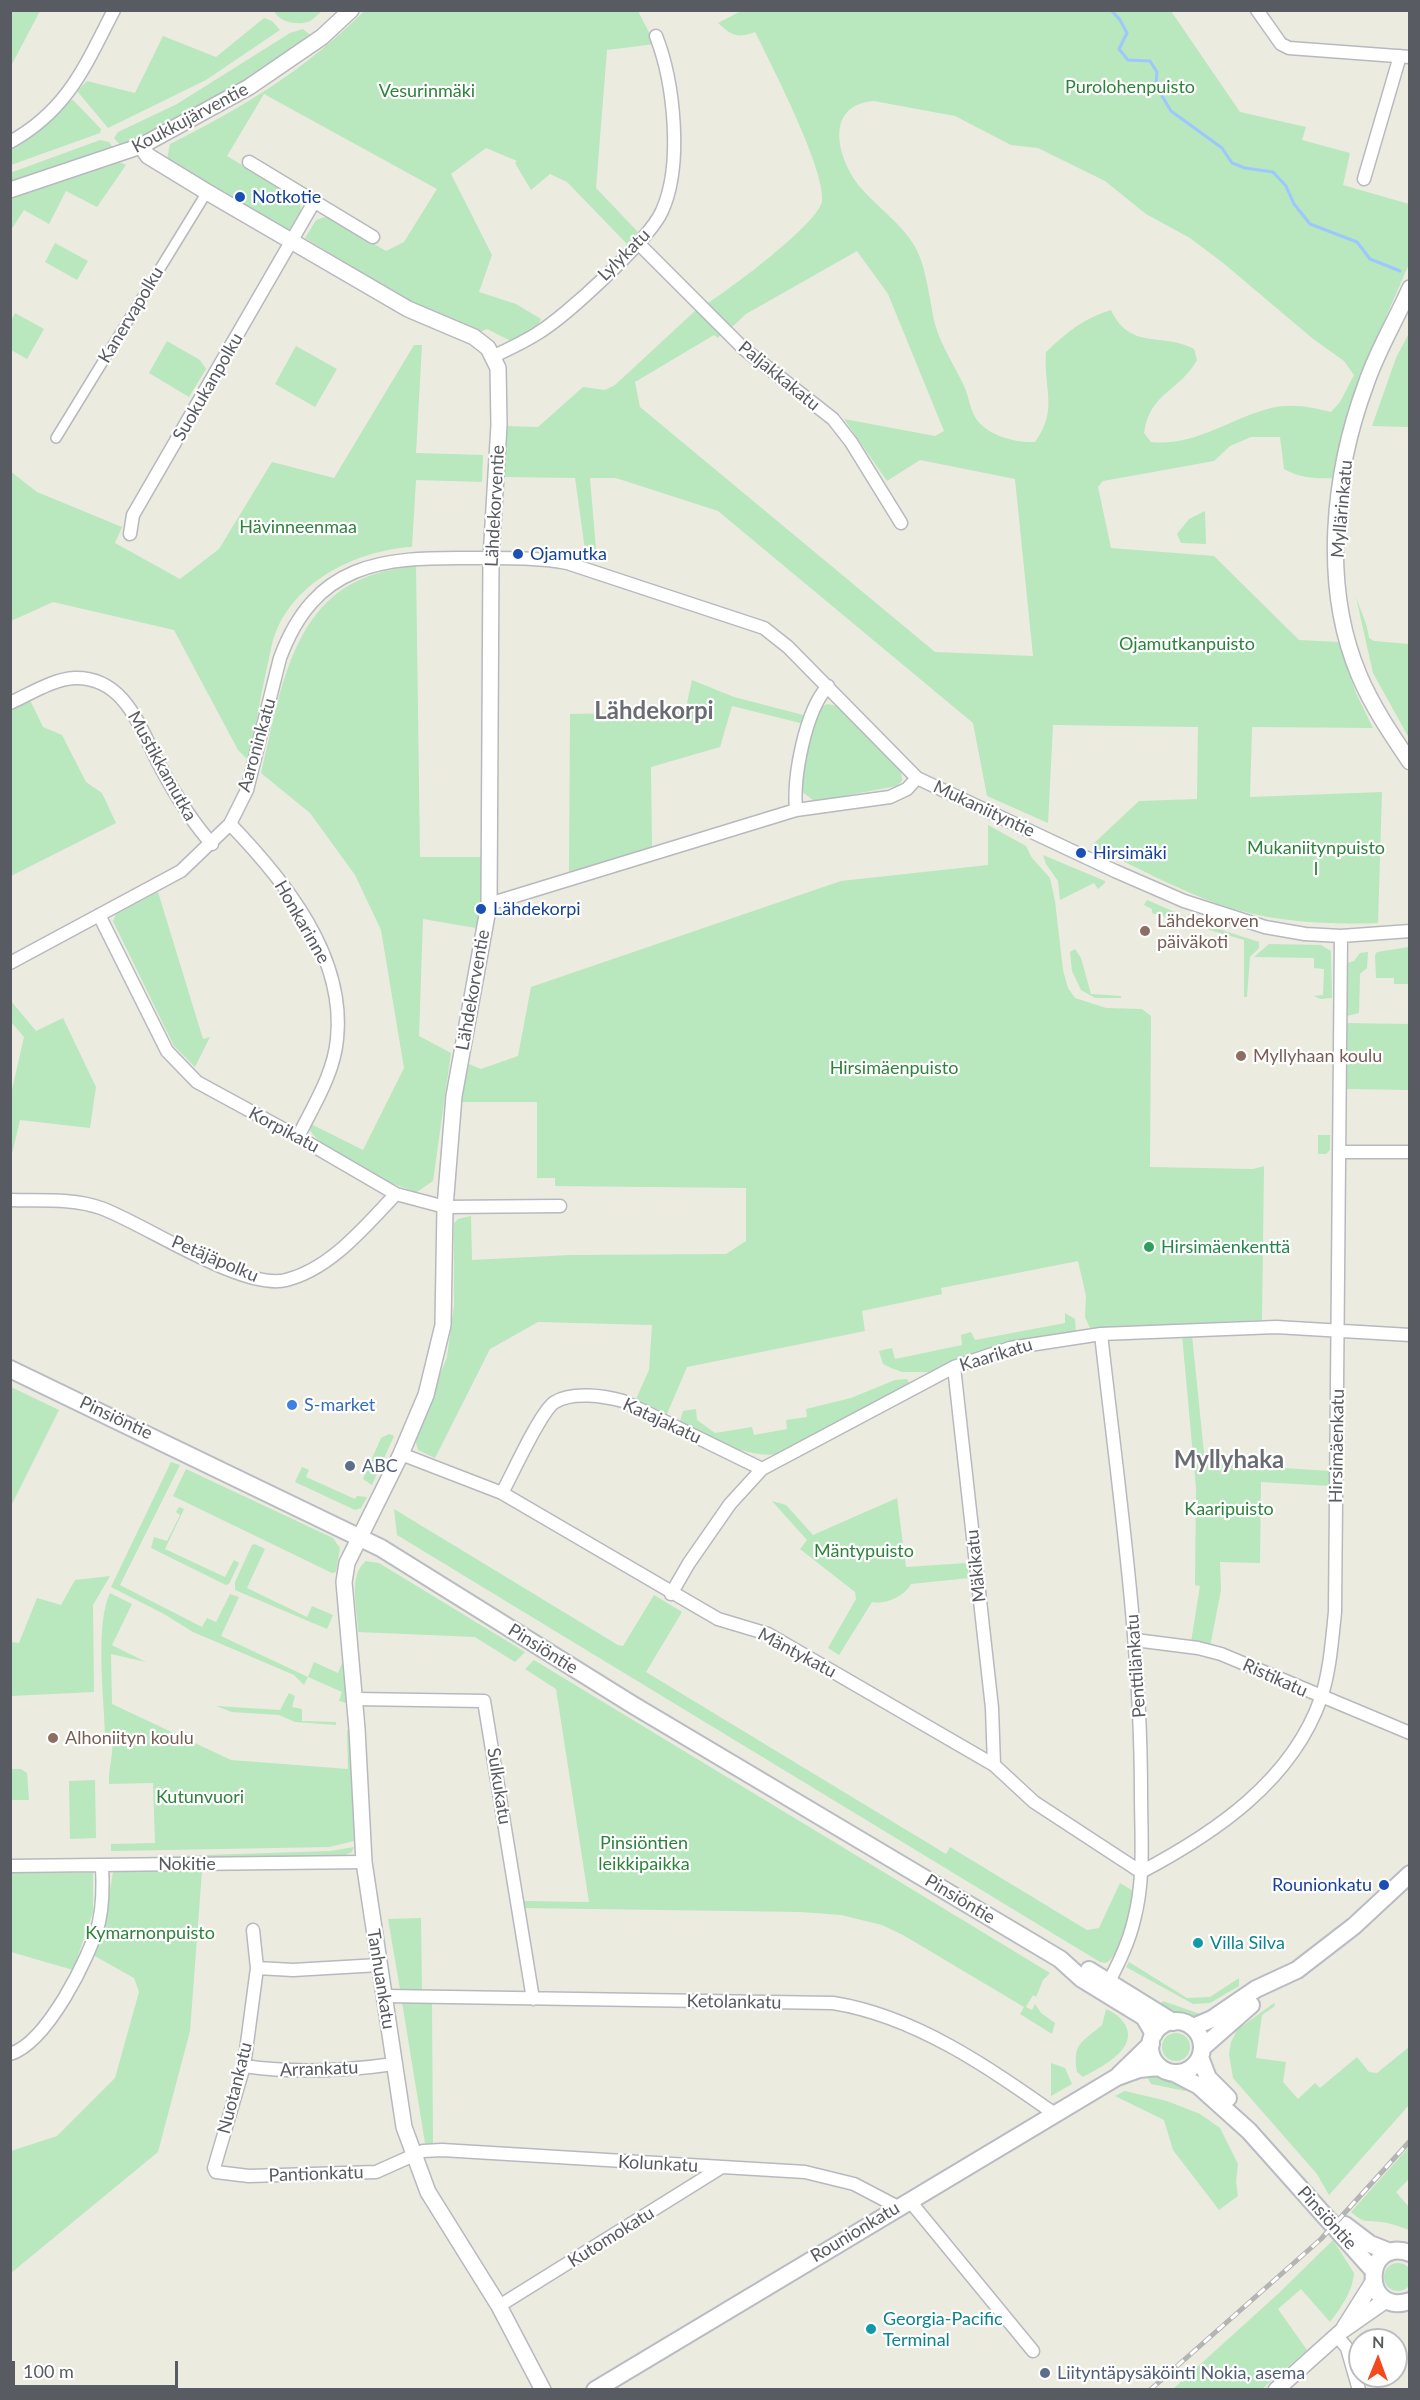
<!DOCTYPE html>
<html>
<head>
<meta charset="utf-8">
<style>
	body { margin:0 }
	#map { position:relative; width:1420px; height:2400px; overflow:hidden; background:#ecebdf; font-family:Lato,sans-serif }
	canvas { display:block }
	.frame { position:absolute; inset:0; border:12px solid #585b61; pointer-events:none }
	.north { position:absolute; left:1348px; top:2328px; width:60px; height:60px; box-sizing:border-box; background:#fff; border:2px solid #bcbdc0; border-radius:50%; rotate:1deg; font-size:16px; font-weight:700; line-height:24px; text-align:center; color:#585b61 }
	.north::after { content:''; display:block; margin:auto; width:21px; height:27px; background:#f4481d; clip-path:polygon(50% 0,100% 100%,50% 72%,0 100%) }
	.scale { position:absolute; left:12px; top:2361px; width:166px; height:27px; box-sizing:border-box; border:3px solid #585b61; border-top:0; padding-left:8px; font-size:18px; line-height:21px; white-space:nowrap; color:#585b61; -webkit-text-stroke:4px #fff; paint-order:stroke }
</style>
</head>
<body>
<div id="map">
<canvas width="1420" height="2400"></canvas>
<div class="frame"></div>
<div class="north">N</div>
<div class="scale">100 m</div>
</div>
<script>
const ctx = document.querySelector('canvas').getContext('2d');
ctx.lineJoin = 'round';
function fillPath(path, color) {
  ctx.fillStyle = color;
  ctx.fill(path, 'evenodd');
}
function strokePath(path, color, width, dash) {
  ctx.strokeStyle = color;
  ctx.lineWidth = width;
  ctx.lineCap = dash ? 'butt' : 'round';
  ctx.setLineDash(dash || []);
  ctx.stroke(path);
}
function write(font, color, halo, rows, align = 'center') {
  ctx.font = font + ' Lato,sans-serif';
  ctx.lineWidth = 4.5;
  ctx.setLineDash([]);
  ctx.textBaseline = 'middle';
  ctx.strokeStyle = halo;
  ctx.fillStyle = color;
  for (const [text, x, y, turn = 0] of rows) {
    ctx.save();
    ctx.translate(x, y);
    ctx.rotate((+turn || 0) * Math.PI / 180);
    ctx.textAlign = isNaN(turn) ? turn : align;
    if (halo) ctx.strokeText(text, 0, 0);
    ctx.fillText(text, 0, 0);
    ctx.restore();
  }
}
const green = new Path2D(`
	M11,10L40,11L11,66L10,11Z
	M743,10L1171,11L1240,112L1306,127L1302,140L1350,153L1343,185L1409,204V264L1359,379L1334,478C1315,479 1300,478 1284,469L1280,437H1251L1230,446L1214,461L1103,481L1098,487L1111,548L1214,556L1299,640L1338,642L1356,693L1373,728L1252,727L1250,797L1382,792L1378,923C1324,925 1269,922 1218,904C1174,888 1133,865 1091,846L1139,801L1197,799L1198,727L1053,725L1048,823L987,796L973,723L718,511L616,478H590L597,562L586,557L575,478L504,477L505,426L538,427L583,387L605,390L615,385L696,310L721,334L718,338L714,335L635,382L640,407L935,652L1033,656L1015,479L920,460L887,481L844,419L935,436L944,431L888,294L857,251L746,314L731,328L708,303C730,289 819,223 822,201C826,171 771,64 755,32C737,39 731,35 718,23ZM874,101L955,116L1011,145L1038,148L1105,181L1146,214L1190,238L1222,262L1312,338L1344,361L1354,375L1340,402L1331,412C1311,407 1292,403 1271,408C1231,418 1194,447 1151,442L1144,433C1150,392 1179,392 1197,360L1194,349C1163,332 1130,351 1111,310C1084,318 1067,332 1046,352C1043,388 1059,409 1035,442C1016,443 989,436 977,420C970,411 969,396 964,386C955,366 941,346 935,324C929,299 927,267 914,245C900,222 878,208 861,188C838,161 822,105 874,101Z
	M274,11H322C319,13 314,19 310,21C299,26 280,23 274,11Z
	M364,11H638L655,44L607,50L596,188L638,232L627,244L567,182L550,174L531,190L515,163L517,161L486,148L451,174L492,255L479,292L516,304L541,319L538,326L513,342L487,329L480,332L403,299L305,238L316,220L328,216L386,251L404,242L437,189L264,94L227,156L299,199L301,210L289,230L167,159L170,144C242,108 308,68 364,11Z
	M264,18L272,21L280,30L206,80L108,128L77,91L87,81L135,93L163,36L216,57Z
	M303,29L310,35L305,41C246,81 187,118 120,145L114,138L118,132L177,104L290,33Z
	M73,100L101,129L100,133L11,165V147L53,118L68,101Z
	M100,140L109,142L113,148L11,183L10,173Z
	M119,162L126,165L97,207L66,191L49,224L24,210L11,230V196Z
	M55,243L88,261L77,280L45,262Z
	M15,313L44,329L27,359L11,350V321Z
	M1409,333V427L1372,426L1396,358Z
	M167,341L200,360L206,369L189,397L149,373Z
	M414,345H422L416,453L483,455L482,482L416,480L412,547C359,550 297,579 276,632C271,643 270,656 267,667C260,699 255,730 249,761L238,750L174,630L53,602L11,621L10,471L37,492L122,527L115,543L180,579L219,549L272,462L334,478Z
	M296,346L337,369L315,407L275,384Z
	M1205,511L1206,544L1181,543L1177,534L1189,519Z
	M416,565L420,857H482L480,914L476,928L423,919L419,1036L451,1053L433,1181L417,1192C389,1184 325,1156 310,1130L311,1124L363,1150L404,1068L381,930L355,875L310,813L261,773C279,701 289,602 372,575C386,570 402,568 416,565Z
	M1356,597C1361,612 1367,622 1369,638L1374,641L1409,644V738L1373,673Z
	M692,680L734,697L807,716L804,724L732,706L720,747L651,767L652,849L569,874L570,714L685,712Z
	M30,700L43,727L62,735L86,782L102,793L116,823L11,876V709Z
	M827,704L842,707L901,770L902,781L897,786L822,800H813L801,791L808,743L818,709Z
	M988,825L1026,846L1032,858L1050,878L1055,901L1063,970L1068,988L1075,998L1106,1008L1142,1009L1151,1016L1150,1167L1253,1169L1264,1166L1262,1320L1090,1328L1085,1317L1086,1296L1078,1261L941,1288L942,1294L862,1311L865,1331L687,1367L667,1414L636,1399L649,1370L652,1325L538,1322L490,1349L435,1458L418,1450L415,1439L447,1357L454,1305V1223L458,1219L471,1216L472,1260L571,1255L726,1254L746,1241V1188L555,1186V1178H537V1102H460L467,1063L481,1069L518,1056L531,987L841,881L988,865Z
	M1043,855L1105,881V883L1098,889L1094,883L1060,900L1058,881L1046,864Z
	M158,892L203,1039L210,1037L195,1067L174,1046L113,921L116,914Z
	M1147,900L1200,923L1259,942V948L1250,957L1247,997H1244V940L1152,913V909L1144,905Z
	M1269,944L1321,945L1331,951L1332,998L1320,999L1314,996L1323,995L1324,969L1314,968V958L1254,957Z
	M1409,947V984H1394V978H1376L1375,955L1377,952Z
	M1075,949L1081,958L1091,994L1121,996V998H1095L1081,990L1072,971L1070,952Z
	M1368,952L1367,968L1360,974L1359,1013L1347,1016V963L1354,961L1360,953Z
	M11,1001L36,1031L63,1018L96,1087L90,1128L20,1120L11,1158V1094L24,1037L11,1022Z
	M1409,1017V1090L1346,1089V1023L1409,1024Z
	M1318,1135H1330V1150L1326,1154H1318Z
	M1065,1313L1075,1319L1076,1332L976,1352L929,1372H902L891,1368L883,1364L879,1351L892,1348L895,1359L962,1345L961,1335L971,1332L975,1340L1065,1323Z
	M1182,1335H1192L1205,1463L1330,1471V1486L1261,1482L1260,1563L1220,1562L1221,1590L1210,1647L1191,1642L1200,1586L1195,1585L1196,1488Z
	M907,1379L910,1385L779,1454C753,1459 699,1438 680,1421L683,1411L696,1409L697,1420L715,1433L752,1427L754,1435L787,1429L786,1420L807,1417L806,1409L851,1398L895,1380Z
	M11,1387L59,1410L11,1506Z
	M389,1434L394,1436L372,1485L363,1479L381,1438Z
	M171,1462L180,1465L120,1585L202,1627L207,1618L216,1622L230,1594L239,1597L221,1636L308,1677L314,1662L338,1673L342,1663H347L350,1704L339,1701L342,1692L308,1677L304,1685L294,1675L193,1632L164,1614L111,1587Z
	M302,1467L309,1470L306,1477L355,1499L357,1496L367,1497L361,1508L355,1510L295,1482Z
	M186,1469L333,1538L340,1548L336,1572L332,1573L173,1496Z
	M897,1498L906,1567L967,1563L969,1578L911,1584C905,1596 885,1605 872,1602L839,1655L828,1648L856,1599L855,1592L800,1549L807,1540L772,1501L786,1505L813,1535Z
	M179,1507L184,1509L165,1549L225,1577L234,1560L239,1563L229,1584L226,1585L151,1548L154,1537L167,1541L180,1515L176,1512Z
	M394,1509L618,1645L623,1646L654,1595L682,1612L646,1672L946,1854L950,1847L1087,1930L1099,1928L1120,1883L1133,1891C1131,1910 1123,1953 1106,1963L1100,1962L397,1535Z
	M255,1544L265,1549L247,1588L307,1617L312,1606L333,1615L327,1629L235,1590V1582L252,1545Z
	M366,1561L379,1563L525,1652L515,1662L475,1637L358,1632C358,1611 347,1576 366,1561Z
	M110,1576L93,1605L94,1692L11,1696V1642L19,1643L37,1598L61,1605L75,1580Z
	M110,1593L132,1604L112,1645L146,1662L111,1654L112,1704L231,1760L348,1769L347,1730H350L354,1841L329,1847L111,1851V1844L155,1843L153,1783L109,1784C108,1769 114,1754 112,1739L107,1738L105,1734C104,1699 95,1623 110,1593Z
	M534,1660L1050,1973L1043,1980L1036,1997L1033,1995L1026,2007L1032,2010L1035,2004L1041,2013L1055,2023L1052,2034L1020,2014L1024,2007L903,1935L882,1925L841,1915L801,1912L524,1908L523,1901L589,1902L556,1689L525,1669Z
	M289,1693L295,1696L292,1707L302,1709V1721L336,1722V1725L295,1722L279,1715L232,1712L216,1706L280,1710Z
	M10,1769H21L27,1773L29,1800H11Z
	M95,1780L96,1838L70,1839L69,1781Z
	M354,1847L352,1852L343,1856L117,1860L114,1858L330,1851Z
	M202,1871L190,2031L158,2152L11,2273V2151L57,2136L115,2078L139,1992L134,1978L93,1955L105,1920L113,1872Z
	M10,1873H93V1912L73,1970L11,1952Z
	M421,1918L422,1990L400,1989L388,1919Z
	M1129,1962L1187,1998L1210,1997L1239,1978V1986L1210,2003L1193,2004L1126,1967Z
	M1163,2001L1203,2015C1186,2023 1173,2014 1160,2004Z
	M402,2002L432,2003L433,2144L425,2143Z
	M1274,2003L1275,2006L1262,2015L1256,2058L1286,2062L1283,2082L1298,2099L1315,2083L1320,2088L1357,2057L1369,2072L1377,2073L1409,2047V2105L1329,2195L1317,2174L1233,2078L1229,2054L1231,2042L1237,2030Z
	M1106,2009C1112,2011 1120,2017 1124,2023C1141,2048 1100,2068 1083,2077L1077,2072C1072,2042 1083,2042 1102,2025Z
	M1162 2047a14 14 0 1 1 28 0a14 14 0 1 1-28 0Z
	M1051,2063L1065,2068L1072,2084L1051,2096Z
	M1146,2075H1160L1189,2088L1185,2091L1151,2084Z
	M1125,2091L1167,2101L1200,2114L1220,2128L1238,2164L1236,2182L1238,2196L1219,2210L1173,2150L1164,2120L1115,2096Z
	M1409,2147V2179L1396,2192L1409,2207V2230C1401,2227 1391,2223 1381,2222C1365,2220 1365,2224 1351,2212Z
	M1333,2240L1354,2273C1353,2291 1340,2309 1330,2322L1301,2289L1278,2309L1307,2350L1262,2389H1173L1279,2293Z
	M1384 2277a14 14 0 1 1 28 0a14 14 0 1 1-28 0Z`);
const stream = new Path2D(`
	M1111,10L1120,20L1127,33L1119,49L1128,60L1150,61L1157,72L1156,86L1171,111L1222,148L1232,163L1245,168L1273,172L1286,186L1294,204L1310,224L1357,242L1370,259L1400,271`);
const pedestrian = new Path2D(`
	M56,438L207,192`);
const minor = new Path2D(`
	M1257,10L1281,44L1289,48L1410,57
	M10,142C68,110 85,66 114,10
	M249,162L373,237
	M1364,179L1400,56
	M639,244L744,349L833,419L851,442L901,523
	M494,356C509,349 524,342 538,333C565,317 650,239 662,211C683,165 674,82 656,36
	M130,534L133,515L314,202
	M10,703C30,694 53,679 75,678C127,677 141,732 161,768C176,796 191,821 212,844
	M796,810C793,777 805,711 828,686
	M230,824C284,880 346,956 337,1039C334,1074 313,1106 298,1137
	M489,904L796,810L890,797L907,789L917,778
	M99,915L167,1051L197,1082L298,1137L396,1194L445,1207L560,1206
	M10,963L181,871L230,824L247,790L280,658C315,563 381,557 470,558C503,558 535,557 567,563L764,628L788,647L917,778L1115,871L1184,901L1265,927L1305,934L1341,936L1410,931
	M1339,1152H1410
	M10,1200C40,1201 72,1198 101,1208C145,1224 243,1291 286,1280C331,1269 365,1226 396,1194
	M1101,1334C1118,1486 1141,1640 1141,1794C1141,1836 1145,1879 1134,1920C1129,1942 1117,1967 1106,1987
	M954,1367L992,1708L994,1765
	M401,1454L502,1493L718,1619L768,1634L994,1765L1034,1802L1141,1872
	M502,1493C512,1475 541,1410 555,1402C572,1391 605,1396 623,1401L762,1469
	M671,1594L689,1563L730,1504L762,1469L954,1367L1010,1348L1101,1334L1276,1327L1410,1335
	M1135,1640L1198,1648L1221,1654L1410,1733
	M355,1699L484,1701L533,1999
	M10,1866L364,1862
	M1141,1872C1215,1833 1292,1781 1321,1698C1330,1671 1332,1640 1335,1612L1341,936
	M253,1930L257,1968
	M379,1965L293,1970L257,1968L244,2066L214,2168L216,2172L249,2176L376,2172L423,2151L442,2150L805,2172L854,2184L898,2207
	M385,1996L833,2003C915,2016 988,2067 1055,2114
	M10,2054C47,2043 90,1957 99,1922C103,1904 103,1884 102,1866
	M244,2066C292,2073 345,2071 394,2064
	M909,2200L1033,2351
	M499,2306L722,2167
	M1337,2336L1347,2348L1359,2390`);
const tertiary = new Path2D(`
	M141,146L148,156L207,192L408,309L474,337L488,348L498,368L499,425L491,558L489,904L454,1096L445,1207L443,1325L426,1395L401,1454L347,1563L344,1582L357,1729L364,1862L404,2127L428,2192L499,2306L543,2390
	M10,190L141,146L249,87L322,37L351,10
	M1410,288C1396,320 1377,351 1366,384C1333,473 1321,585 1359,675C1372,706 1391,734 1410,762
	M1344,2328L1373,2282
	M1276,2390L1343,2330L1386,2300`);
const secondary = new Path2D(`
	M10,1369L381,1548L633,1705L1060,1959L1082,1979L1144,2017L1154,2034
	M1089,1970L1173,2022
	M1150 2047a26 26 0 1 1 52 0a26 26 0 1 1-52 0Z
	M1193,2027L1212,2019L1256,1989L1297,1970L1354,1926L1410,1874
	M1202,2048L1251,2005
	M1200,2057L1208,2078L1228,2098
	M1174,2073L1199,2086L1249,2131L1373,2270
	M1119,2075L1151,2044
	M1345,2225L1370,2244L1390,2252
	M1410,2253C1362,2236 1361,2317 1410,2301
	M595,2390L1117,2077L1139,2069L1159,2067`);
const rail = new Path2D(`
	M1150,2390L1321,2239L1410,2141`);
const markers = [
	[240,197,6,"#1a4fb4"],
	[518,554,6,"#1a4fb4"],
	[1081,853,6,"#1a4fb4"],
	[481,909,6,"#1a4fb4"],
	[1145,931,6,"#8d6e63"],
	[1241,1056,6,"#8d6e63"],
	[1149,1247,6,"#2e9e5b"],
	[292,1405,6,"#3f7fe0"],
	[350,1466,6,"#5c6f8a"],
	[53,1738,6,"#8d6e63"],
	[1384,1885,6,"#1a4fb4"],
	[1198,1943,6,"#0f9aa8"],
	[871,2329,6,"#0f9aa8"],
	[1045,2373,6,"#5c6f8a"]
];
const parkNames = [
	["Purolohenpuisto",1130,87],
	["Vesurinmäki",427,91],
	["Hävinneenmaa",298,527],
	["Ojamutkanpuisto",1187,644],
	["Mukaniitynpuisto",1316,848],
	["I",1316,869],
	["Hirsimäenpuisto",894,1068],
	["Kaaripuisto",1229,1509],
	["Mäntypuisto",864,1551],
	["Kutunvuori",200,1797],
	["Pinsiöntien",644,1843],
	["leikkipaikka",644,1864],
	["Kymarnonpuisto",150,1933]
];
const streetNames = [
	["Koukkujärventie",190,118,-28],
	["Lylykatu",624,255,-45],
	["Kanervapolku",131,315,-59],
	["Paljakkakatu",779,376,39],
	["Suokukanpolku",208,387,-60],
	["Lähdekorventie",495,506,-87],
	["Myllärinkatu",1342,509,-85],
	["Aaroninkatu",257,745,-74],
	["Mustikkamutka",162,766,61],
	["Mukaniityntie",984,809,25],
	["Honkarinne",302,922,60],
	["Lähdekorventie",473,990,-80],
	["Korpikatu",284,1130,28],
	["Petäjäpolku",215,1259,23],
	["Kaarikatu",996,1355,-17],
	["Pinsiöntie",116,1418,25],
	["Katajakatu",662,1421,25],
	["Hirsimäenkatu",1337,1446,-89],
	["Mäkikatu",976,1566,-96],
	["Pinsiöntie",543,1649,32],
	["Mäntykatu",797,1653,28],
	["Penttilänkatu",1136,1666,-94],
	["Ristikatu",1275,1678,24],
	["Sulkukatu",499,1786,81],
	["Nokitie",187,1864],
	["Pinsiöntie",960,1899,31],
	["Tanhuankatu",381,1979,81],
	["Ketolankatu",734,2002,1],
	["Arrankatu",319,2069,-2],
	["Nuotankatu",235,2088,-76],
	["Kolunkatu",658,2164,3],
	["Pantionkatu",316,2174,-2],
	["Pinsiöntie",1327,2218,48],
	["Rounionkatu",855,2232,-31],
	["Kutomokatu",611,2237,-32]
];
const transitNames = [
	["Notkotie",252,197],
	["Ojamutka",530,554],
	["Hirsimäki",1093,853],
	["Lähdekorpi",493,909],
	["Rounionkatu",1372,1885,"right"]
];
const educationNames = [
	["Lähdekorven",1157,921],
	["päiväkoti",1157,942],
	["Myllyhaan koulu",1253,1056],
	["Alhoniityn koulu",65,1738]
];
const leisureNames = [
	["Hirsimäenkenttä",1161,1247]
];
const shopNames = [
	["S-market",304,1405]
];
const serviceNames = [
	["ABC",362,1466],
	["Liityntäpysäköinti Nokia, asema",1057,2373]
];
const cultureNames = [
	["Villa Silva",1210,1943],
	["Georgia-Pacific",883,2319],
	["Terminal",883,2340]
];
const districtNames = [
	["Lähdekorpi",654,711],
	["Myllyhaka",1229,1460]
];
fillPath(green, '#b9e7be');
strokePath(stream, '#9cc8ff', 3);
strokePath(pedestrian, '#b7b9bf', 12);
strokePath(minor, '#b7b9bf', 15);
strokePath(tertiary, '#b7b9bf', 18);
strokePath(secondary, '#babcc4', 20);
strokePath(pedestrian, '#fff', 9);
strokePath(minor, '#fff', 12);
strokePath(tertiary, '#fff', 15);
strokePath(secondary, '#fff', 16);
strokePath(rail, '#b3b4b4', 5);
strokePath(rail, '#fff', 3, [9]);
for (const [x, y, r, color] of markers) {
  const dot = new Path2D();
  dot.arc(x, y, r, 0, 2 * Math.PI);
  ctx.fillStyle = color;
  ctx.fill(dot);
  strokePath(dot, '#fff', 2);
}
write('18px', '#2e833c', '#fff', parkNames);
write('18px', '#585b61', '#fff', streetNames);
write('18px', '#164399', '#fff', transitNames, 'left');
write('18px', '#785e54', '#fff', educationNames, 'left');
write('18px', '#27864d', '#fff', leisureNames, 'left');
write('18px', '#366cbe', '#fff', shopNames, 'left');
write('18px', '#4e5e75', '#fff', serviceNames, 'left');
write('18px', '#0d838f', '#fff', cultureNames, 'left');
write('bold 24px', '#696d73', '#fff', districtNames);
</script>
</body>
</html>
